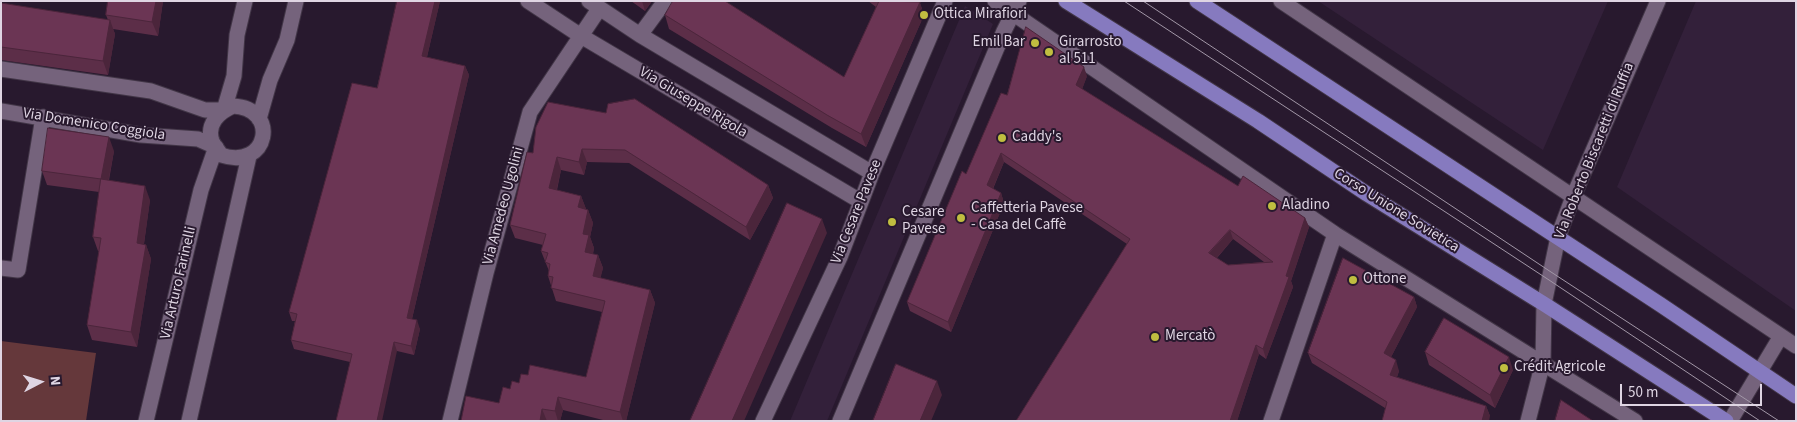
<!DOCTYPE html>
<html>
<head>
<meta charset="utf-8">
<style>
	body { margin:0 }
	#map { position:relative; width:1797px; height:422px; overflow:hidden; background:#28192e; font-family:"Source Sans 3",sans-serif }
	canvas { display:block }
	.frame { position:absolute; inset:0; border:2px solid #dfd5e3; pointer-events:none }
	.north { position:absolute; left:15px; top:357px; width:50px; height:50px; -webkit-text-stroke:4px #28192e; paint-order:stroke; rotate:85deg; font-size:14px; font-weight:700; line-height:20px; text-align:center; color:#dfd5e3 }
	.north::after { content:''; display:block; margin:auto; width:18px; height:22px; background:#dfd5e3; clip-path:polygon(50% 0,100% 100%,50% 72%,0 100%) }
	.scale { position:absolute; left:1620px; top:384px; width:142px; height:22px; box-sizing:border-box; border:2px solid #dfd5e3; border-top:0; padding-left:6px; font-size:15px; line-height:18px; white-space:nowrap; color:#dfd5e3; -webkit-text-stroke:4px #28192e; paint-order:stroke }
</style>
</head>
<body>
<div id="map">
<canvas width="1797" height="422"></canvas>
<div class="frame"></div>
<div class="north">N</div>
<div class="scale">50 m</div>
</div>
<script>
const ctx = document.querySelector('canvas').getContext('2d');
ctx.lineJoin = 'round';
function fillPath(path, color) {
  ctx.fillStyle = color;
  ctx.fill(path, 'evenodd');
}
function strokePath(path, color, width, dash) {
  ctx.strokeStyle = color;
  ctx.lineWidth = width;
  ctx.lineCap = dash ? 'butt' : 'round';
  ctx.setLineDash(dash || []);
  ctx.stroke(path);
}
function write(font, color, halo, rows, align = 'center') {
  ctx.font = font + ' "Source Sans 3",sans-serif';
  ctx.lineWidth = 4;
  ctx.setLineDash([]);
  ctx.textBaseline = 'middle';
  ctx.strokeStyle = halo;
  ctx.fillStyle = color;
  for (const [text, x, y, turn = 0] of rows) {
    ctx.save();
    ctx.translate(x, y);
    ctx.rotate((+turn || 0) * Math.PI / 180);
    ctx.textAlign = isNaN(turn) ? turn : align;
    if (halo) ctx.strokeText(text, 0, 0);
    ctx.fillText(text, 0, 0);
    ctx.restore();
  }
}
const built = new Path2D(`
	M1318,1H1608L1543,150Z
	M1696,1H1796V311L1617,187Z
	M965,6L993,24L827,421H790Z`);
const green = new Path2D(`
	M1,341L96,353L86,421H1Z`);
const street = new Path2D(`
	M528,1L581,36L860,201
	M589,1L640,35L872,173
	M995,1L1335,234L1635,421
	M1281,1L1796,346
	M640,35L665,1
	M1,69L151,91L205,110H224
	M233,106C280,108 269,171 221,155C219,151 214,146 212,141C206,124 219,112 233,106Z
	M224,110L234,76L237,35L245,1
	M1,111L141,135L198,139L216,147
	M259,119L270,80L287,40L296,1
	M1,268L18,270L43,117
	M146,421L201,190L216,147
	M189,421L249,156
	M450,421L486,273L530,112L599,9
	M763,421L840,257L872,173L945,1
	M840,421L1004,31L1019,1
	M1271,421L1335,234
	M1528,421L1543,362L1544,304L1558,237L1573,197L1658,1
	M1730,421L1781,336`);
const primary = new Path2D(`
	M1066,1L1258,121L1367,194L1544,304L1726,421
	M1197,1L1661,305L1796,396`);
const tram = new Path2D(`
	M1124,1L1549,280L1760,421
	M1143,1L1551,272L1779,421`);
const wall = new Path2D(`
	M108,1H163L158,36L113,29L115,34L108,75L1,60V3L108,20L106,15Z
	M440,1L427,57L465,66L469,75L412,319L420,329L414,355L397,351L350,362L294,349L291,340L295,321H292L289,312L377,88Z
	M631,1H652L645,11Z
	M868,1H921L920,3L924,15L866,147L832,128L669,29L665,15L844,77L876,7Z
	M1087,76L1082,89L1238,186L1305,218L1309,227L1291,281L1293,287L1266,359L1259,354L1237,421H1016L1127,244L1004,162L993,189L1001,193L1004,203L951,332L910,311L907,302L966,174ZM1233,239L1264,262L1228,265L1217,258Z
	M536,127L768,185L773,198L750,240L629,163L587,162L584,175L561,170L557,190L581,196L586,209L588,210L593,223L590,237L594,248L593,254L598,255L603,268L600,278L650,290L655,303L626,421H607L563,410L560,421H461L499,403L510,389L519,383L528,375L586,377L602,312L556,301L548,276L549,271L541,251L543,245L515,238L510,225L533,153Z
	M114,151L109,180L150,200L144,244L146,245L151,259L137,347L92,340L87,325L99,251H98L93,237L99,192L47,185L42,171Z
	M1414,297L1417,307L1391,357L1399,371L1397,377L1486,406L1490,416L1385,408L1312,363L1308,353Z
	M1425,352L1513,370L1495,408L1429,365Z`);
const shadedWall = new Path2D(`
	M156,1H163L158,36L152,22Z
	M435,1H440L425,65L422,56Z
	M642,1H652L645,11Z
	M913,1H921L920,3L924,15L866,147L861,134Z
	M110,20L115,34L108,75L103,61Z
	M465,66L469,75L410,327L407,318Z
	M1084,67L1087,76L1080,95L1076,85Z
	M109,137L114,151L106,193L101,179Z
	M582,149L587,162L584,175L579,162Z
	M1001,153L1004,162L990,195L987,185Z
	M557,157L561,170L554,201L549,188Z
	M768,185L773,198L750,240L746,227Z
	M145,186L150,200L142,257L137,243Z
	M1001,193L1004,203L951,332L948,322Z
	M581,196L586,209L583,220L578,207Z
	M588,210L593,223L590,237L594,248L590,265L585,252L583,234Z
	M1305,218L1309,227L1291,281L1293,287L1266,359L1263,349L1286,276Z
	M822,219L827,233L744,421H732Z
	M1230,230L1233,239L1213,262L1209,253Z
	M146,245L151,259L137,347L131,332Z
	M598,255L603,268L598,289L593,276Z
	M650,290L655,303L626,421H623L620,412Z
	M1414,297L1417,307L1388,363L1384,353Z
	M417,320L420,329L414,355L411,346Z
	M394,342L397,351L382,421H377Z
	M1256,345L1259,354L1237,421H1230Z
	M1509,357L1513,370L1495,408L1490,395Z
	M1396,360L1399,371L1394,386L1390,375Z
	M937,381L942,395L931,421H920Z
	M558,397L563,410L560,421H558L555,411Z
	M1486,406L1490,416L1489,421H1482Z
	M542,409L547,421H540Z`);
const building = new Path2D(`
	M108,1H156L152,22L106,15Z
	M397,1H435L422,56L465,66L407,318L417,320L411,346L394,342L377,421H336L352,354L291,340L297,314L289,312L352,83L377,88Z
	M673,1H725L844,77L879,1L920,2L861,134L827,115L665,15Z
	M1,3L110,20L103,61L1,47Z
	M1026,27L1084,67L1076,85L1238,186L1243,176L1305,218L1286,276L1289,277L1263,349L1256,345L1230,421H1016L1130,239L1001,153L987,185L1001,193L948,322L907,302L962,171L966,174L1001,93L1007,95ZM1230,230L1273,262L1228,265L1209,253Z
	M635,99L768,185L746,227L625,150L582,149L579,162L557,157L549,188L581,196L578,207L588,210L583,234L589,235L585,252L598,255L593,276L650,290L620,412L558,397L555,411L542,409L540,421H461L466,396L499,403L503,387L510,389L512,381L519,383L521,374L528,375L530,365L586,377L605,301L551,288L553,277L548,276L550,264L545,262L548,253L541,251L546,234L510,225L527,152L533,153L536,127L548,102L606,113L608,104Z
	M48,128L109,137L101,179L42,171Z
	M101,179L145,186L137,243L146,245L131,332L87,325L101,238L93,237Z
	M787,203L822,219L732,421H690Z
	M1343,258L1414,297L1384,353L1396,360L1390,375L1486,406L1482,421H1382L1387,402L1308,353Z
	M1444,318L1509,357L1490,395L1425,352Z
	M896,364L937,381L920,421H873Z
	M1561,400L1593,421H1555Z`);
const markers = [
	[924,15,5,"#c0be40"],
	[1035,43,5,"#c0be40"],
	[1049,52,5,"#c0be40"],
	[1002,138,5,"#c0be40"],
	[1272,206,5,"#c0be40"],
	[961,218,5,"#c0be40"],
	[892,222,5,"#c0be40"],
	[1353,280,5,"#c0be40"],
	[1155,337,5,"#c0be40"],
	[1504,368,5,"#c0be40"]
];
const poiNames = [
	["Ottica Mirafiori",934,15],
	["Emil Bar",1025,43,"right"],
	["Girarrosto",1059,43],
	["al 511",1059,60],
	["Caddy's",1012,138],
	["Aladino",1282,206],
	["Caffetteria Pavese",971,209],
	["- Casa del Caffè",971,226],
	["Cesare",902,213],
	["Pavese",902,230],
	["Ottone",1363,280],
	["Mercatò",1165,337],
	["Crédit Agricole",1514,368]
];
const streetNames = [
	["Via Giuseppe Rigola",693,103,31],
	["Via Domenico Coggiola",94,125,9],
	["Via Roberto Biscaretti di Ruffia",1595,151,-68],
	["Via Amedeo Ugolini",504,206,-75],
	["Corso Unione Sovietica",1396,211,32],
	["Via Cesare Pavese",857,212,-68],
	["Via Arturo Farinelli",179,283,-77]
];
fillPath(built, '#33203a');
fillPath(green, '#65383b');
strokePath(street, '#423647', 17);
strokePath(primary, '#423647', 17);
strokePath(street, '#75637c', 15);
strokePath(primary, '#867abf', 15);
strokePath(tram, '#a297a7', 1);
fillPath(wall, '#5c2e48');
fillPath(shadedWall, '#4b253b');
fillPath(building, '#6b3554');
strokePath(building, '#4b253b', 1);
for (const [x, y, r, color] of markers) {
  const dot = new Path2D();
  dot.arc(x, y, r, 0, 2 * Math.PI);
  ctx.fillStyle = color;
  ctx.fill(dot);
  strokePath(dot, '#28192e', 2);
}
write('15px', '#dfd5e3', '#28192e', poiNames, 'left');
write('15px', '#dfd5e3', '#28192e', streetNames);
</script>
</body>
</html>
